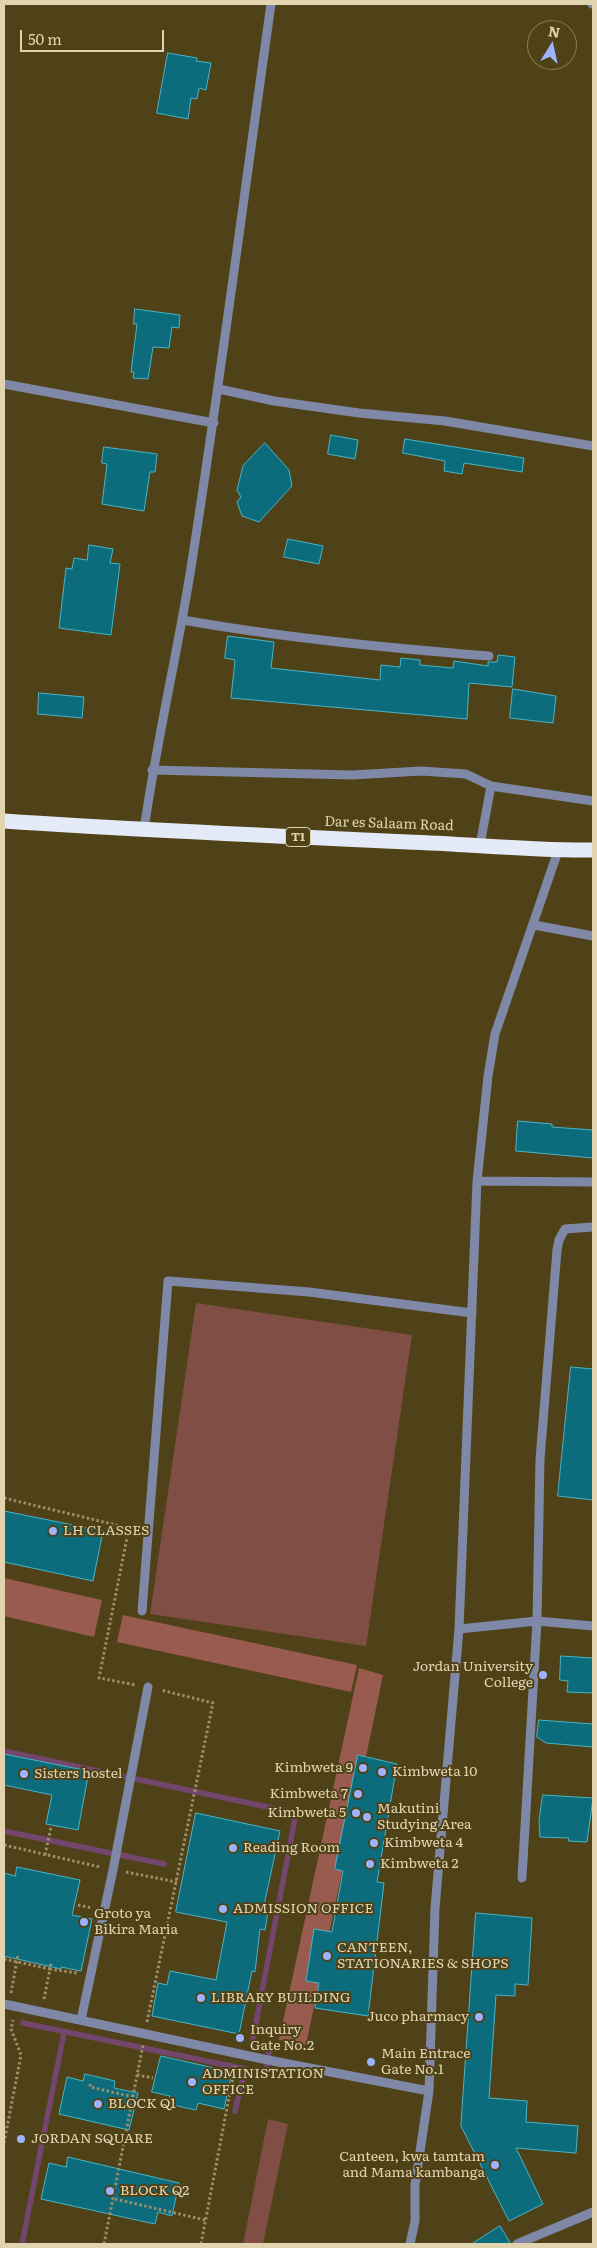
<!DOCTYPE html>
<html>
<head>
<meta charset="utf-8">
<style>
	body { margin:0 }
	#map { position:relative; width:597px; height:2248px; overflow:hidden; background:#4f4218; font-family:Literata,serif }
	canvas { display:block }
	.frame { position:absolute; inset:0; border:5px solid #e1d4af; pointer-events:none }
	.north { position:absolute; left:527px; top:20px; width:50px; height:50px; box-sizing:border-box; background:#4f4218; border:1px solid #897c54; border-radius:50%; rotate:10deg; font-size:14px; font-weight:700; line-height:20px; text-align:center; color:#e1d4af }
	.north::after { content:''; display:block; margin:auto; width:18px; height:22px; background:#9eb3fd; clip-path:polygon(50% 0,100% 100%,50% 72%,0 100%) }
	.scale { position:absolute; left:20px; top:30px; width:144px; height:22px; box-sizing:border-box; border:2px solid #e1d4af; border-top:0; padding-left:6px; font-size:15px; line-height:18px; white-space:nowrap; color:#e1d4af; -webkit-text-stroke:4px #4f4218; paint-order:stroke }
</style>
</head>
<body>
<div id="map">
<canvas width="597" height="2248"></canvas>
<div class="frame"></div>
<div class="north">N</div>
<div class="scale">50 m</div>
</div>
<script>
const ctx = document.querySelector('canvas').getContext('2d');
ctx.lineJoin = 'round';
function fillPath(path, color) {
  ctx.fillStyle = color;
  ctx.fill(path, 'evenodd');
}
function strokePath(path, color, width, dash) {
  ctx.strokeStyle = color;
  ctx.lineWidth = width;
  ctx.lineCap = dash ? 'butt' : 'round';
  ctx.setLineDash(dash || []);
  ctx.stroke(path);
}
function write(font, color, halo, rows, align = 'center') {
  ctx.font = font + ' Literata,serif';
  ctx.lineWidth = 4;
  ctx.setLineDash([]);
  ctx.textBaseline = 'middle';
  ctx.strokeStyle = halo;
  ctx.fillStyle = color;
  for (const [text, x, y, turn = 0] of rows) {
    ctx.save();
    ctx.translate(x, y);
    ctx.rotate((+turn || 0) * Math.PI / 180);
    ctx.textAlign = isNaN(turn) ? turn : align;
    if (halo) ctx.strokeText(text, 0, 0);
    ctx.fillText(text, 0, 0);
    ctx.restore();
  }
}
const green = new Path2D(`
	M196,1303L412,1335L366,1646L150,1614Z
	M268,2119L288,2124L263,2244H243Z`);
const forest = new Path2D(`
	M4,1578L102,1600L94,1637L4,1616Z
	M123,1615L357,1665L351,1692L117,1642Z
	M359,1668L383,1675L306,2045L279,2040Z`);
const stream = new Path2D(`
	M4,1751L296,1813L252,2044L270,2047L266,2070
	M4,1831L164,1864
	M23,2023L245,2069L235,2111
	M22,2244L64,2033`);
const building = new Path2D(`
	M168,53L197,58L196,61L211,63L206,90L199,88L197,99L191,98L188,119L157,113Z
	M135,309L180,315L179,328L172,327L169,348L153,347L148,379L133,378L134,372H131L137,324H134Z
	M331,435L358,440L355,459L328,454Z
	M405,439L524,458L522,472L464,463L462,474L444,471L445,461L403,453Z
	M265,443L289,470L292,486L259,522L242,516L237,502L241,497L237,490L243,466Z
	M104,447L157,454L155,472H150L144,511L102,504L107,464L102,463Z
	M288,539L323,546L319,564L284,557Z
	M89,545L113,549L110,563L120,564L111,635L59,628L66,568L72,569L74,558L87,560Z
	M228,636L274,642L271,668L380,680L381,665L400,667L401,658L420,660V665L453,668L454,661L488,666V662H497L498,655L515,657L512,687L469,683L467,719L231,698L235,660L225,658Z
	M513,689L556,696L553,723L510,718Z
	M39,693L84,697L82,718L38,714Z
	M518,1121L552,1124V1127L593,1130V1158L516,1151Z
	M571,1367L593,1369V1500L558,1496Z
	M4,1511L103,1531L93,1581L4,1562Z
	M561,1656L593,1658V1693L567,1692L568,1681L560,1680Z
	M539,1720L593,1724V1747L546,1743L537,1737Z
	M4,1754L89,1771L78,1830L46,1824L52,1795L4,1785Z
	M358,1755L397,1764L377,1882L384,1883L368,2016L315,2008L319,1983L306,1981L314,1929L332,1932L343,1871L335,1869Z
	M543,1795L593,1798L587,1842L568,1841L569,1838L540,1837L539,1821Z
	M196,1813L280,1831L264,1905L269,1906L265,1930L260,1929L255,1972L252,1971L239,2034L152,2016L158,1983L167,1985L170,1971L216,1980L227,1922L176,1912Z
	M17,1867L80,1880L72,1915L92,1919L81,1971L61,1967V1969L4,1956V1873L15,1876Z
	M476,1913L532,1918L528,1985L515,1984V1996L496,1995L489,2098L527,2101L526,2122L578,2126L576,2153L516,2148L543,2204L509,2221L461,2126Z
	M161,2056L232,2072L224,2109L198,2103L196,2110L168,2104L170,2096L152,2092Z
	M85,2074L115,2081L114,2088L138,2093L129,2130L59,2114L67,2077L83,2081Z
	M68,2157L179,2183L172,2216L158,2212L155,2224L41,2199L49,2163L66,2167Z
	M500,2226L511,2244H472Z`);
const path = new Path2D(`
	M4,1498L129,1528L99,1678L136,1685
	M4,1845L100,1867
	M45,1855L51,1827
	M126,1872L177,1882
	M78,1905L92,1908
	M4,1959L50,1969L51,1963
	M11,1993L18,1955
	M44,1999L50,1969L77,1973
	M147,2022L213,1703L161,1690
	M137,2075L153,2078
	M90,2084V2087L134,2097
	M4,2143L21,2055L11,2029L13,2020
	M115,2199L205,2220
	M104,2244L143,2045
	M201,2244L235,2066`);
const minor = new Path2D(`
	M592,4H593
	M4,384L214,423
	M219,389L274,401L359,413L445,421L593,446
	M183,620C284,638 386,648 489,656
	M152,770L352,775L421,771L466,774L491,786L593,801
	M144,830C156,744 176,660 190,574C220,384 244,194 271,4
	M480,845L491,786
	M534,925L593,936
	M477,1181L593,1182
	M142,1611L168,1281L309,1292L472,1313
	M459,1629L537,1621L593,1626
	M522,1878L537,1621L540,1459L557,1250L559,1240L565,1229L593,1227
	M4,2004L268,2060L429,2091
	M81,2020L113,1870L148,1687
	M410,2244L415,2221V2185L429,2091L435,1908L459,1629L477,1181L488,1076L495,1034L558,851
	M517,2244L593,2212`);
const highway = new Path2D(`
	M4,821C138,830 273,836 408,842C470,844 532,851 593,850`);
const markers = [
	[53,1531,5,"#9eb3fd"],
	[543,1675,5,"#9eb3fd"],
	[363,1768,5,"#9eb3fd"],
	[382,1772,5,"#9eb3fd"],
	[24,1774,5,"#9eb3fd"],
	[358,1794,5,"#9eb3fd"],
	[356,1813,5,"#9eb3fd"],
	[367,1817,5,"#9eb3fd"],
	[374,1843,5,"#9eb3fd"],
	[233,1848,5,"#9eb3fd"],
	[370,1864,5,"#9eb3fd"],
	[223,1909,5,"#9eb3fd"],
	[84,1922,5,"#9eb3fd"],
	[327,1956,5,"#9eb3fd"],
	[201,1998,5,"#9eb3fd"],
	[479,2017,5,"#9eb3fd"],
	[240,2038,5,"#9eb3fd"],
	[371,2062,5,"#9eb3fd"],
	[192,2082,5,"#9eb3fd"],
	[98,2104,5,"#9eb3fd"],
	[21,2139,5,"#9eb3fd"],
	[495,2165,5,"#9eb3fd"],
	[110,2191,5,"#9eb3fd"]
];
const shields = [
	[298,837,25]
];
const shieldNames = [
	["T1",298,837]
];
const streetNames = [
	["Dar es Salaam Road",389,824,2]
];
const poiNames = [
	["LH CLASSES",63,1531],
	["Jordan University",533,1667,"right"],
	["College",533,1683,"right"],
	["Kimbweta 9",353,1768,"right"],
	["Kimbweta 10",392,1772],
	["Sisters hostel",34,1774],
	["Kimbweta 7",348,1794,"right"],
	["Makutini",377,1809],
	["Studying Area",377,1825],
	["Kimbweta 5",346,1813,"right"],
	["Kimbweta 4",384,1843],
	["Reading Room",243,1848],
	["Kimbweta 2",380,1864],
	["ADMISSION OFFICE",233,1909],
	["Groto ya",94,1914],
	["Bikira Maria",94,1930],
	["CANTEEN,",337,1948],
	["STATIONARIES & SHOPS",337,1964],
	["LIBRARY BUILDING",211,1998],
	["Juco pharmacy",469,2017,"right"],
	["Inquiry",250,2030],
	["Gate No.2",250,2046],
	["Main Entrace",381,2054],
	["Gate No.1",381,2070],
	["ADMINISTATION",202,2074],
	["OFFICE",202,2090],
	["BLOCK Q1",108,2104],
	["JORDAN SQUARE",31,2139],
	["Canteen, kwa tamtam",485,2157,"right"],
	["and Mama kambanga",485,2173,"right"],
	["BLOCK Q2",120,2191]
];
fillPath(green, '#804e45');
fillPath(forest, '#995b4f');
strokePath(stream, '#74466e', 5.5);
fillPath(building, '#0c6c7b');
strokePath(building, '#46b5c9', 1);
strokePath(path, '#9c8f68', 3, [2.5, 2.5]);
strokePath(minor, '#7f88a6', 9);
strokePath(highway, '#e5eaf8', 15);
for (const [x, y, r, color] of markers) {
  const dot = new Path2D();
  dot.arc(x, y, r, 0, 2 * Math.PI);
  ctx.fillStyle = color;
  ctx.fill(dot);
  strokePath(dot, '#4f4218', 2);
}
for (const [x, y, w] of shields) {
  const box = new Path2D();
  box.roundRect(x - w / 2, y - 9.5, w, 19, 4);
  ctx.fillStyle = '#4f4218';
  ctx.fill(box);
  strokePath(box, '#e1d4af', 1);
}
write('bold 12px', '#e1d4af', null, shieldNames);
write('14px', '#e1d4af', '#4f4218', streetNames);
write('14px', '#e1d4af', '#4f4218', poiNames, 'left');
</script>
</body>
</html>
